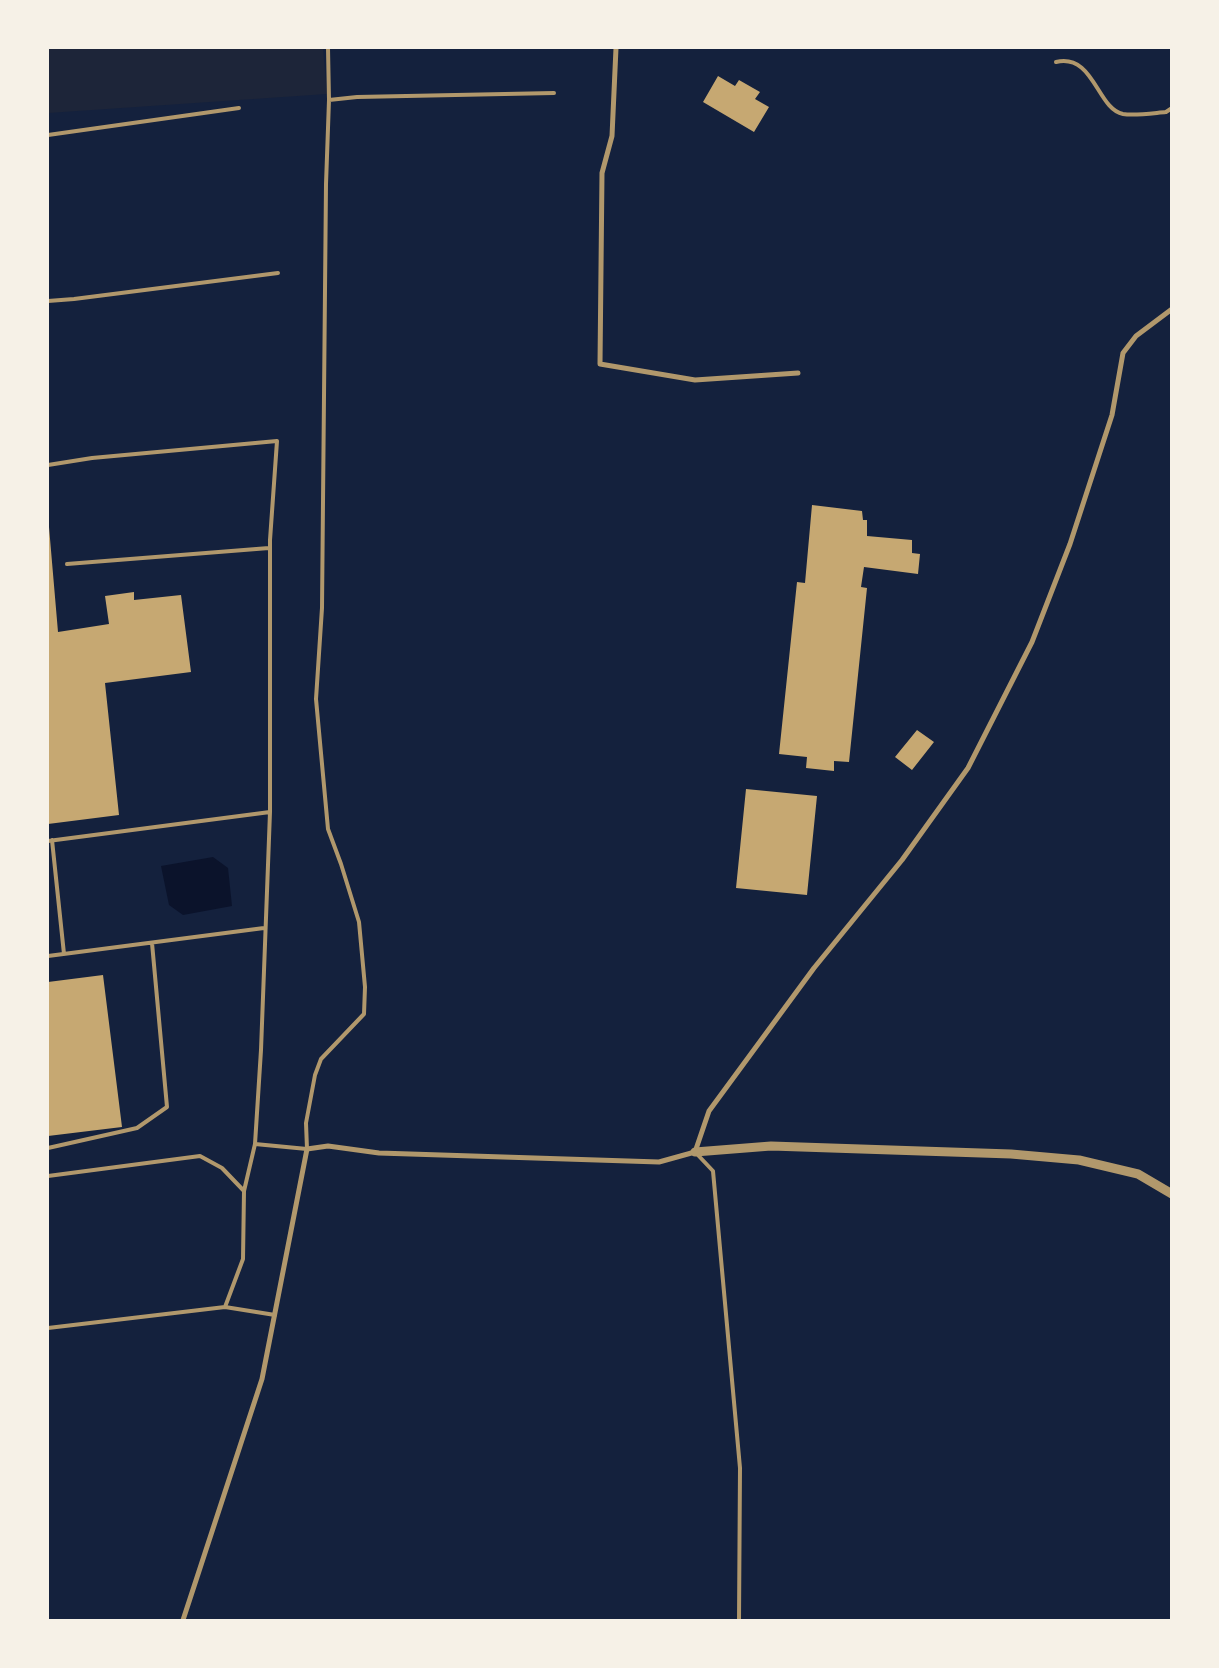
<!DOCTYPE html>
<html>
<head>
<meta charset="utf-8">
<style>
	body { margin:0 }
	#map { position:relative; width:1219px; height:1668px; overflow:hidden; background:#14213d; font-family:"Titillium Web",sans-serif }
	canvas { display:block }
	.frame { position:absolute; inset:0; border:49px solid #f6f1e7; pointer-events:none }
</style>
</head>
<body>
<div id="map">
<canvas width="1219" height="1668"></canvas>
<div class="frame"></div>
</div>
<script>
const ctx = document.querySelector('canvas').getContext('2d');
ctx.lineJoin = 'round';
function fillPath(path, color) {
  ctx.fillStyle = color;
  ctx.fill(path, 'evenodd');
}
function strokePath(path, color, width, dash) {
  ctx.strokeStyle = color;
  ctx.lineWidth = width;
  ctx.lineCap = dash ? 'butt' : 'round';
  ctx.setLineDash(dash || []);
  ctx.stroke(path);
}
const green = new Path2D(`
	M48,48H323L327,94L48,113Z`);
const water = new Path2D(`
	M213,857L228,868L232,906L183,915L169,905L161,866Z`);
const building = new Path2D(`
	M718,76L735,86L739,80L760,92L755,99L769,107L754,132L703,102Z
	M812,505L862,511L863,520H867V536L912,540V553L920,554L918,574L864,567L861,587L867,588L849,762L834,761V771L806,768L807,757L779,754L797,582L805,583Z
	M48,527H49L58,632L109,624L105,596L134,592V600L181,595L191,672L105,683L119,815L48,824Z
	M917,730L934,742L912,770L895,757Z
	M746,789L817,796L807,895L736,888Z
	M103,975L122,1127L48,1136V982Z`);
const path = new Path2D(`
	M1171,1620H1172`);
const service = new Path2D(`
	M1056,62C1094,53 1097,109 1123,114C1135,116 1154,113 1166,112L1172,108
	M329,100L357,97L554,93
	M48,135L239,108
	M48,301L74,299L278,273
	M48,465L92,458L277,441L270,540V812L261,1050L255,1144L307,1149L306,1123L315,1075L321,1059L364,1014L365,987L359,922L341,864L328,829L316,699L322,608L326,184L329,100L328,48
	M67,564L269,548
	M52,840L64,954
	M48,841L270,812
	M48,956L264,928
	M48,1148L137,1128L167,1107L152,943
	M696,1153L713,1171L740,1468L739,1620
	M48,1176L200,1156L222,1168L244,1191L243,1259L225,1307
	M244,1191L255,1144
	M48,1328L225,1307L275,1315`);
const minor = new Path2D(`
	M616,48L612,136L602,173L600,364L695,380L798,373
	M183,1620L262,1379L307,1149L328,1146L379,1153L659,1162L695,1152L709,1111L814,968L902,860L968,768L1032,642L1070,544L1112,415L1123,353L1136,336L1172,309`);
const tertiary = new Path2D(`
	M695,1152L771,1146L1011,1154L1079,1160L1138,1174L1172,1194`);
fillPath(green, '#1d2539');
fillPath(water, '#0b132b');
fillPath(building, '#c6a872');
strokePath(path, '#e5c07b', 2.5);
strokePath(service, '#b1986c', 4);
strokePath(minor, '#b1986c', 5);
strokePath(tertiary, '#b1986c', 9);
</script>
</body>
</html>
